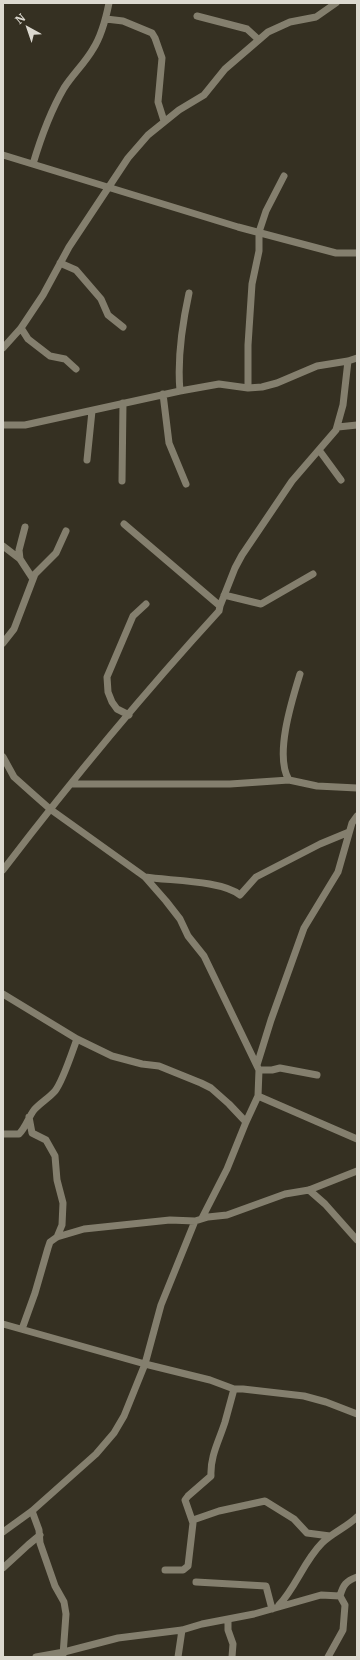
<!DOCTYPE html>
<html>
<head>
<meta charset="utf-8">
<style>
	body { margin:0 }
	#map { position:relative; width:360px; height:1660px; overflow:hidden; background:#353022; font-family:Merriweather,serif }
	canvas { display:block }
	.frame { position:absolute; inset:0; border:4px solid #dcd9d0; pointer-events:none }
	.north { position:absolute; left:8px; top:8px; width:40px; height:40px; -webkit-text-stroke:3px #353022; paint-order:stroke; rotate:320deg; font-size:11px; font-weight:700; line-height:16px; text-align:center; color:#dcd9d0 }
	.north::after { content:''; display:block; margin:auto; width:14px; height:18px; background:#dcd9d0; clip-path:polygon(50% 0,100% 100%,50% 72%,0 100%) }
</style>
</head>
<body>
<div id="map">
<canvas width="360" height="1660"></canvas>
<div class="frame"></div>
<div class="north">N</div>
</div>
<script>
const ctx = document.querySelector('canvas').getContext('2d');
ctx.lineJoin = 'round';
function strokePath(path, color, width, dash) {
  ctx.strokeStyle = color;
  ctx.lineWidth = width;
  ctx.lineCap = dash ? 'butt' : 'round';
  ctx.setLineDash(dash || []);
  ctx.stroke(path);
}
const minor = new Path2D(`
	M197,16L247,29L259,40
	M106,19L123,21L152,33L155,38L162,58L158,102L164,121
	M3,155L238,227L336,253H357
	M33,164C41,137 50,112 64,88C73,74 85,63 93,49C102,35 106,18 109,3
	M60,263L76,270L101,299L108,315L123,327
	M21,328L28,339L50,356L65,359L76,369
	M3,348L21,328L43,295L69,247L128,158L148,135L179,110L204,95L225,69L268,32L290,22L316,17L336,3
	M248,388V345L252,284L259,251V232L266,211L284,176
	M180,391C177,358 182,325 189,293
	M163,394L169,443L186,484
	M3,425H25L180,391L219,384L248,388L262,387L277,383L317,366L348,361L357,358
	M338,427L357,425
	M319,450L341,480
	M87,460L92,411
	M122,481L123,403
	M3,546L20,559L33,579
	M20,559L19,550L25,527
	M224,595L261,604L313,574
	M220,606L235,568L242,555L292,481L336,430L343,405L348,361
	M3,643L14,629L35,574L56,553L66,531
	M129,715L117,709L112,702L108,692L107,677L133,616L146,604
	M3,757L14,777L33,794L50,809L145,877L166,901L180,919L188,936L204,956L259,1070L258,1096L246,1122L227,1169L202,1218
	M289,780C274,756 292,700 300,674
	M72,784H230L289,780L317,786L357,788
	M3,870C71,781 143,694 219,611L220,606L124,524
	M145,877C170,881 221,880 240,895L256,877L320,844L349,832
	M3,994L77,1039L112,1056L142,1064L159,1066L201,1083L211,1088L229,1104L246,1122
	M257,1065L271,1020L304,928L338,872L352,823L357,816
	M259,1070H272L280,1068L317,1075
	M258,1096L357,1139
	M29,1117L32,1133L46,1140L55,1156L57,1180L63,1203L62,1225L57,1237
	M3,1134H19C26,1127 28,1118 34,1110C40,1103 49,1098 55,1091C63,1081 72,1052 77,1039
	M309,1190L325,1204L357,1240
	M3,1324L145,1364L210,1380L234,1389H243L304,1396L326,1402L357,1414
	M22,1329L35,1293L48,1248L50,1242L57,1237L84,1229L170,1220L195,1221L208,1217L227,1215L285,1194L309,1190L357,1171
	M32,1511L39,1530L40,1543L55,1586L64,1602L66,1614L63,1655
	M193,1520L219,1511L265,1501L294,1519L307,1533L330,1536
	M3,1532L32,1511L96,1454L114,1433L124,1416L145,1364L161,1305L195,1221
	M3,1568L28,1545L40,1535
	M165,1570H183L188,1566L193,1523L185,1500L188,1496L211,1476C210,1456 219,1441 225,1422C228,1411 231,1400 234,1389
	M196,1582L266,1586L272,1609
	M279,1605C296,1587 304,1561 322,1543C332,1533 347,1527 357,1517
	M228,1619V1630L233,1644L232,1657
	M36,1657L64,1652L118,1638L182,1630L202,1624L254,1614L321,1595L340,1596C343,1585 346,1581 357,1577
	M178,1657L182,1630
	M328,1657L343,1630L345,1605L340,1596`);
strokePath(minor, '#847f6e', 7);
</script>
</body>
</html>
